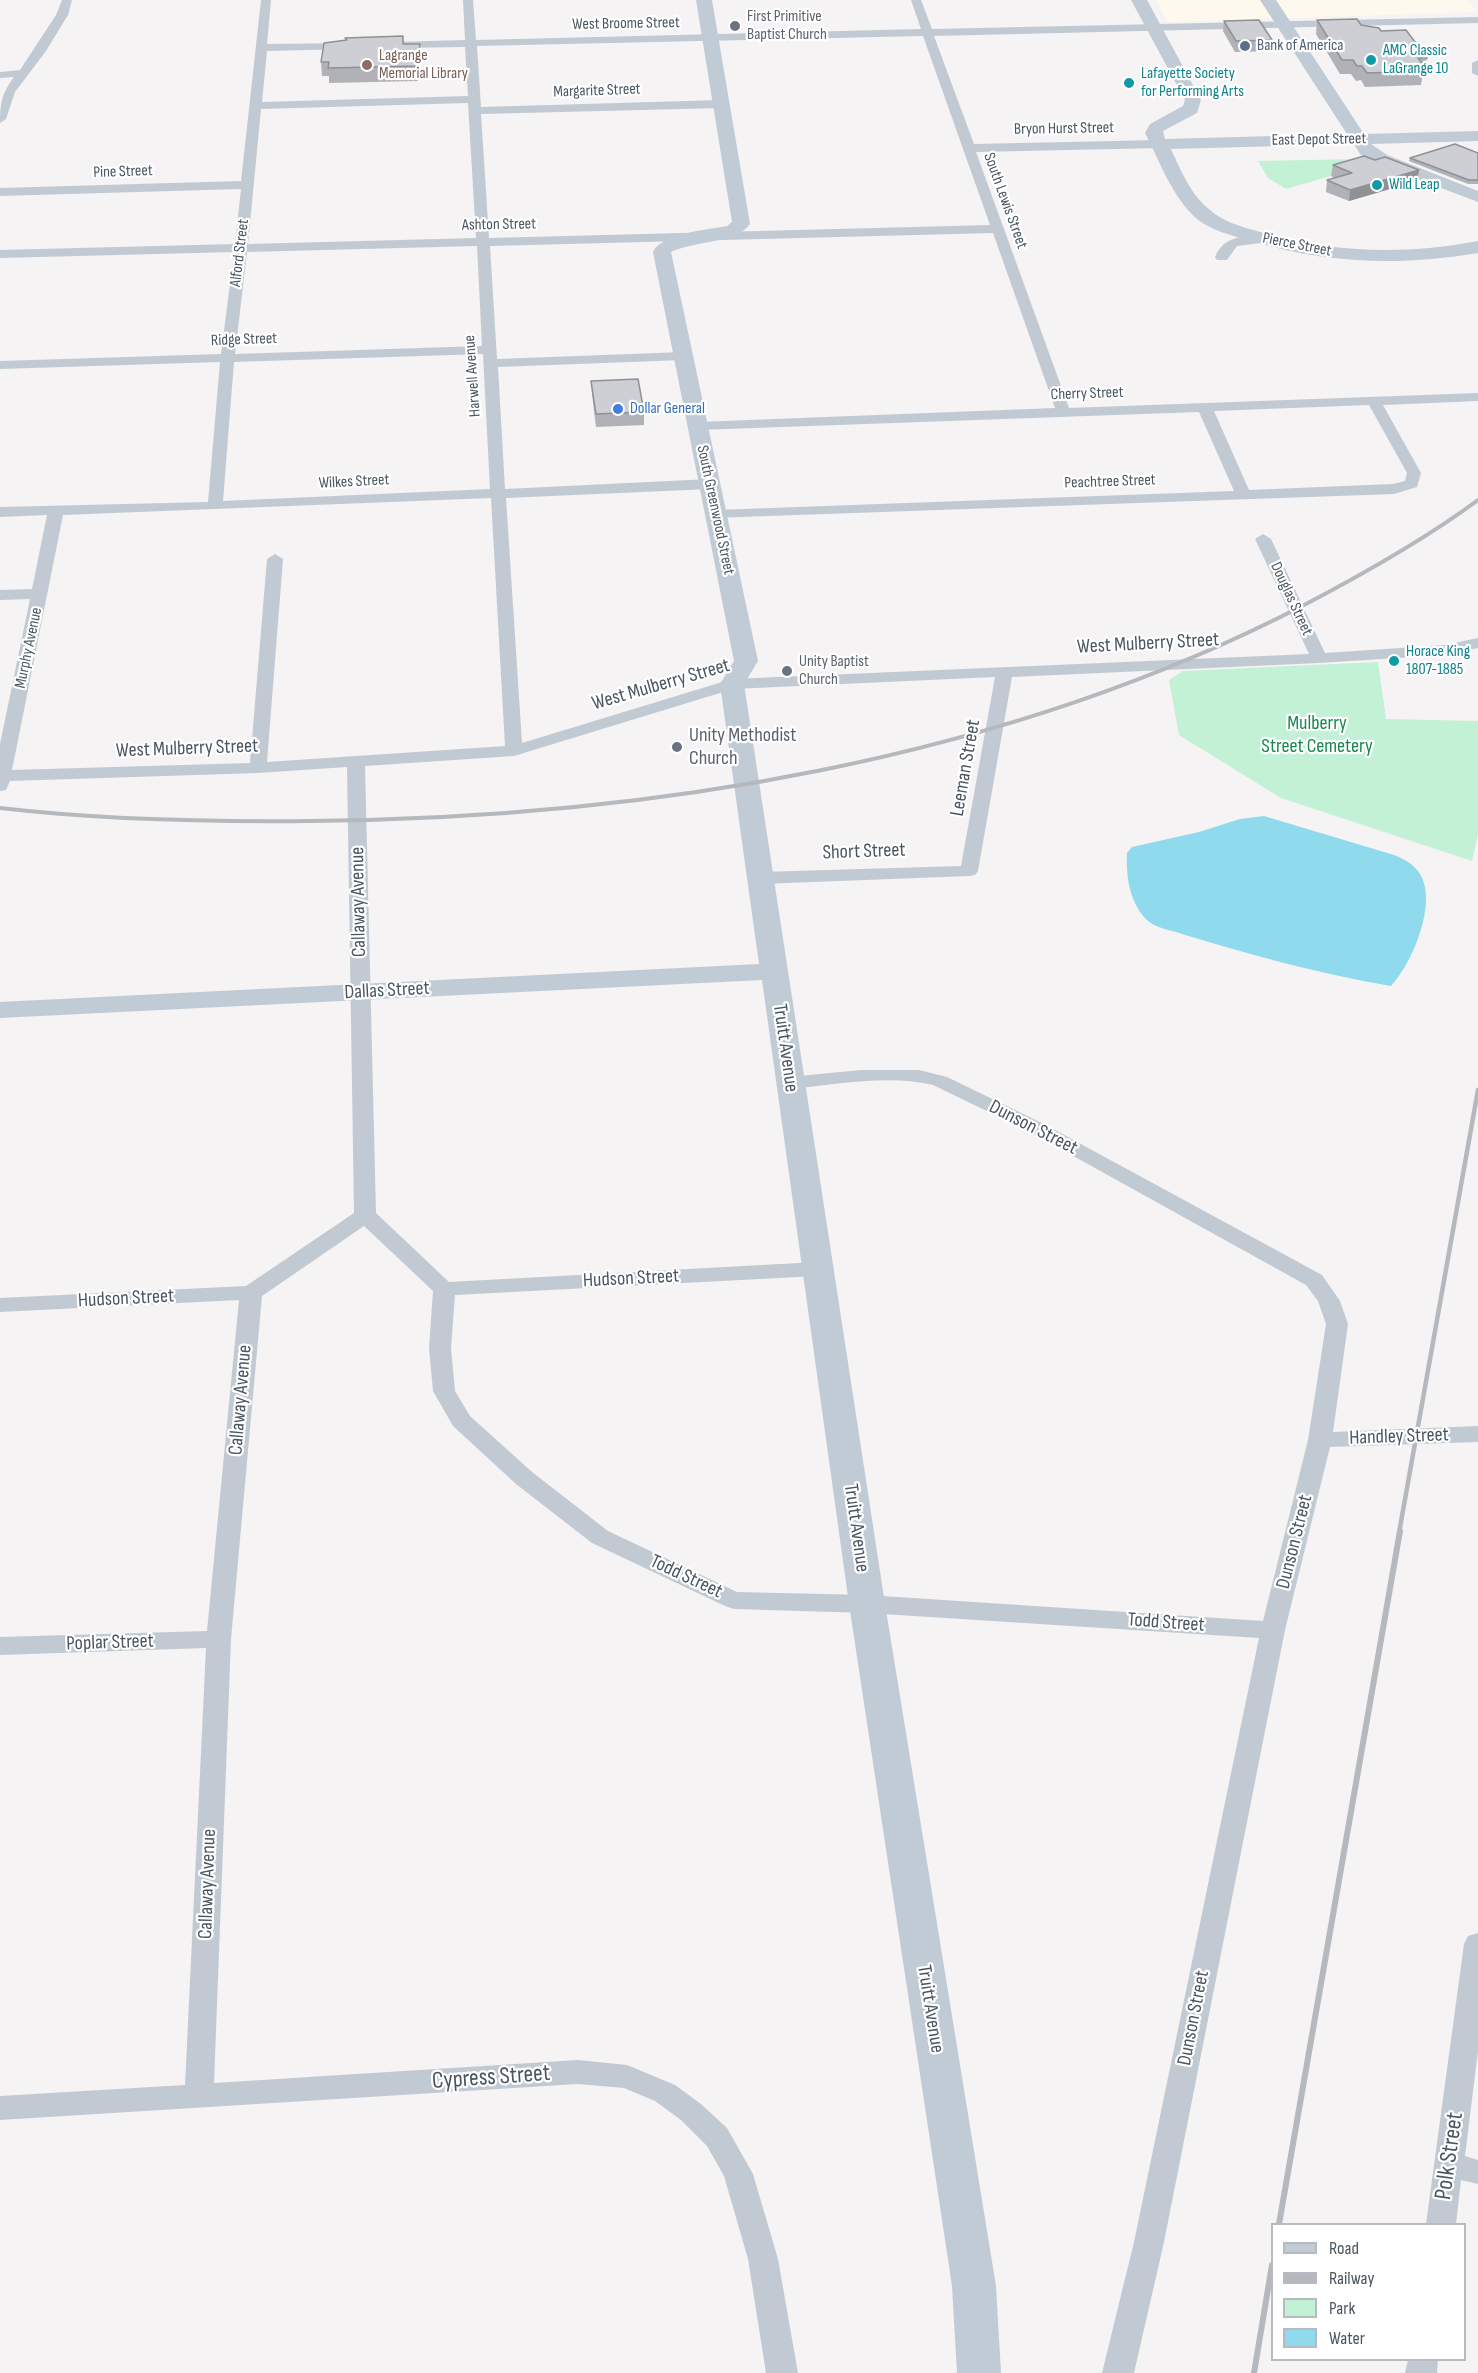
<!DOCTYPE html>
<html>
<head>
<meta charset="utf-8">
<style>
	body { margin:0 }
	#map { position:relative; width:1478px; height:2373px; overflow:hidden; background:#f5f3f3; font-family:"Sofia Sans Condensed",sans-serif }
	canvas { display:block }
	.legend { position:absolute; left:1271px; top:2223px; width:195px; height:138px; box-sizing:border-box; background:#fff; border:2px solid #b7bbc0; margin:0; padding:8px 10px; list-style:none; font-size:18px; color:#4a5661 }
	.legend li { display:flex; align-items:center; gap:12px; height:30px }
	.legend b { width:30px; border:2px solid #b7bbc0 }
</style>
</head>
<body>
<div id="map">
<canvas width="1478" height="2373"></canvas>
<ul class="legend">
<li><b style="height:8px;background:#c1cbd6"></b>Road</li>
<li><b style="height:8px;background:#b5b8bd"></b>Railway</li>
<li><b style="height:16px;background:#c3f1d5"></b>Park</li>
<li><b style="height:16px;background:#90daee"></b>Water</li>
</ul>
</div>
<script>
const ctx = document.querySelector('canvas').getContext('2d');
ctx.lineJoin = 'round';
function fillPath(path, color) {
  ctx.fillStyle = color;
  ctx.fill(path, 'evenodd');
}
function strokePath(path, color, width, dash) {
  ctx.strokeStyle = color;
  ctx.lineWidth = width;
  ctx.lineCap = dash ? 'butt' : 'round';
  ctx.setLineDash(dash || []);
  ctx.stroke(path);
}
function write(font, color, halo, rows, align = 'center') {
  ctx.font = font + ' "Sofia Sans Condensed",sans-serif';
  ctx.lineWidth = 4.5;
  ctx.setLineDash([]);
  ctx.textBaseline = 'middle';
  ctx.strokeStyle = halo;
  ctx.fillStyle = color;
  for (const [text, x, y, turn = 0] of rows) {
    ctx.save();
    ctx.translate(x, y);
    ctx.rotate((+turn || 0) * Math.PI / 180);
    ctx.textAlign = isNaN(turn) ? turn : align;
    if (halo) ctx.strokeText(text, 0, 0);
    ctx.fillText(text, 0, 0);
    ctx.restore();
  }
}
const commercial = new Path2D(`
	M1156,0H1467L1477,12L1168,22Z`);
const green = new Path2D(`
	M1361,159L1372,164L1286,189L1268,178L1258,161Z
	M1378,662L1386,719L1478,721V834L1472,861L1281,798L1179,735L1169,680L1183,671Z`);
const water = new Path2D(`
	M1264,816L1394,855C1404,859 1414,864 1420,874C1438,903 1412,964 1391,986C1320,974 1251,955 1182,934C1169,929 1155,929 1145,918C1129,900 1126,876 1127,853L1132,847L1199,832L1240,819Z`);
const street = new Path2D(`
	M62,0H72L68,15L46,51L15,92L6,119L0,123C0,103 2,93 14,77L0,78V72L20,70L56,15Z
	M261,0H271L267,44L350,43L356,46L350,49L267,51L262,102L468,96L465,47L393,48L387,45L393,42L465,40L463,0H473L476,40L921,29L911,0H921L932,29L1478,17V23L934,36L974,144L1160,140L1166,144L1160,148L976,152L1069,408L1478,393V401L1383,405L1421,473L1417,487L1394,494L711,518L708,515L716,510L1234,491L1199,412L698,430L691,426L698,422L1055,408L993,233L490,246L497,359L683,352L690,356L683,360L498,367L505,489L710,479L718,484L710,489L506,498L522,743L732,679L1309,654L1255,539L1263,534L1271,539L1325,653L1445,645L1478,638V648L1445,655L1319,663L1012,677L978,871L975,875L969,876L761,884L754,882L752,878L754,874L761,872L961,866L995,677L733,689L514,756L365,766L376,1213L449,1282L817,1262L825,1264L828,1269L825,1274L817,1276L455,1295L451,1348L455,1391L470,1416L532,1472L608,1531L737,1592L867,1595L1263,1621L1308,1440L1326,1324L1318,1301L1306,1285L1030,1132L933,1085C887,1074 835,1085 789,1089L782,1087L779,1083L782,1079L789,1077L861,1070H919L947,1077L1044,1124L1322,1275L1340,1301L1348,1324L1333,1432L1478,1426V1442L1330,1447L1285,1630L1164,2242L1134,2373H1102L1134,2242L1259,1638L867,1613L734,1609L725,1606L592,1543L516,1484L453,1426L433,1391L429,1348L433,1291L364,1226L262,1296L231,1639L214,2083L578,2060L627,2065L675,2085L701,2104L727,2128L753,2174L778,2259L798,2373H766L748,2259L724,2176L707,2146L681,2120L655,2101L624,2088L578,2084L0,2120V2096L185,2085L206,1648L0,1655V1637L207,1631L239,1300L0,1312V1298L246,1286L354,1213L347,767L258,773L10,781L6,790L0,791V744L30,599L0,600V590L32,589L47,515L0,517V507L208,502L220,362L0,369V361L221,354L234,252L0,258V250L235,244L241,189L0,196V188L241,181ZM923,36L990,225L489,238L481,114L721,108L727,104L721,100L481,107L477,46ZM468,103L476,238L248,244L261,109ZM477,246L482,346L235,354L247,252ZM483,354L490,489L223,501L234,362ZM1369,405L1407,473L1405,481L1393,484L1249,490L1214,411ZM491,498L505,746L267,762L283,559L275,554L267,559L250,763L12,770L63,515Z
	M1478,60V76L1472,73V63Z
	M1263,235L1268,236L1269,239L1268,242L1237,246L1227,260H1217L1215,257C1224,236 1243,236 1263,235Z
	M1478,1933V2051L1465,2156L1478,2160V2184L1461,2180L1456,2224H1426L1464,1944L1468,1936Z
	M1408,2360H1438L1437,2373H1405Z`);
const secondary = new Path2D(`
	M696,0H712L750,224C737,243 693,241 671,252L758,661L744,684L885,1604L996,2286L1001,2373H957L952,2286L849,1604L762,980L0,1018V1002L759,964L720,684L734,661L653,252C662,233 707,230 727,226L732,222Z
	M1131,0H1147L1201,100L1197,113L1163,131L1165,139L1347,134L1260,0H1276L1364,134L1478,131V141L1371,144L1387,155L1478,191V202L1375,163L1360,154L1354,144L1171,149C1181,171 1191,195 1210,210C1223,222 1243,227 1260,232C1332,253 1404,255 1478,241V253C1401,266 1327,264 1252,241C1234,236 1212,231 1197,219C1172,197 1160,162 1145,133L1150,124L1183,106L1185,100Z`);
const railFar2 = new Path2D(`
	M0,808C103,820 206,822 309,821C647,818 1004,761 1306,604C1365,573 1424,540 1478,500`);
const railFar1 = new Path2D(`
	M1399,1533L1478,1090`);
const rail = new Path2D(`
	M1279,2224L1400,1531
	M1254,2373L1272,2265`);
const wall = new Path2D(`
	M1317,20L1361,25L1381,31L1427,58L1425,72H1423L1421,85L1365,87L1361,80L1356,81L1351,74H1340L1316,34Z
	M1224,21L1272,40L1271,51L1235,52L1223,31Z
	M403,36L404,44H420V58L418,81L329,83V76H322L321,62L345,40V38Z
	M1478,153V184H1468L1409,161L1410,158Z
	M1375,160L1419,170L1417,181L1349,201L1326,192L1327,180L1335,178L1331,176L1333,165Z
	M591,381L644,412V425L596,427L592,394Z`);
const shadedWall = new Path2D(`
	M420,44V58L418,81L417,66Z
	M1419,170L1417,181L1349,201L1350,190Z`);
const building = new Path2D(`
	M1357,19L1361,25L1379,28L1381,31L1406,30L1427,58H1418L1423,65H1418L1423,71L1367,73L1362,66H1357L1353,60H1342L1317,20Z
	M1259,20L1272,40L1236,41L1224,21Z
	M403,36V44H420L417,66L328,68L329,62H321L324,43L347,40L345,38Z
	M1455,144L1478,153V180H1469L1410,158Z
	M1364,156L1375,160L1385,157L1419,170L1350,190L1327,180L1352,173L1333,165Z
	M638,379L644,412L596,414L591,381Z`);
const markers = [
	[735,26,6,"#6b7280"],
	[1245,46,6,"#5c6f8a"],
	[1371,60,6,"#0f9aa8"],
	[367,65,6,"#8d6e63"],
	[1129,83,6,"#0f9aa8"],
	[1377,185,6,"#0f9aa8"],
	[618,409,6,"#3f7fe0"],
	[1394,661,6,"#0f9aa8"],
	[787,671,6,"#6b7280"],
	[677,747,6,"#6b7280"]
];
const farWorshipnames = [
	["First Primitive",747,17],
	["Baptist Church",747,35],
	["Unity Baptist",799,662],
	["Church",799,680]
];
const farStreetnames = [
	["West Broome Street",626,24,-1],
	["Margarite Street",597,91,-2],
	["Bryon Hurst Street",1064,129,-1],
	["East Depot Street",1319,140,-1],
	["Pine Street",123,172,-2],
	["South Lewis Street",1005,201,70],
	["Ashton Street",499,225,-1],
	["Pierce Street",1297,245,11],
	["Alford Street",240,253,-83],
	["Ridge Street",244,340,-2],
	["Harwell Avenue",473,376,-94],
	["Cherry Street",1087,394,-2],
	["Wilkes Street",354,482,-3],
	["Peachtree Street",1110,482,-2],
	["South Greenwood Street",715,510,78],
	["Douglas Street",1291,599,65],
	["Murphy Avenue",29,648,-78]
];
const farServicenames = [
	["Bank of America",1257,46]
];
const farCulturenames = [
	["AMC Classic",1383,51],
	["LaGrange 10",1383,69],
	["Lafayette Society",1141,74],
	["for Performing Arts",1141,92],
	["Wild Leap",1389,185],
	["Horace King",1406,652],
	["1807-1885",1406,670]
];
const farEducationnames = [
	["Lagrange",379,56],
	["Memorial Library",379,74]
];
const farShopnames = [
	["Dollar General",630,409]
];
const streetNames = [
	["West Mulberry Street",1148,644,-3],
	["West Mulberry Street",661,685,-16],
	["West Mulberry Street",187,749,-2],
	["Leeman Street",966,768,-80],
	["Short Street",864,852,-2],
	["Callaway Avenue",359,902,-91],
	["Dallas Street",387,991,-3],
	["Truitt Avenue",785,1048,82],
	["Dunson Street",1033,1128,27],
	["Hudson Street",631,1279,-3],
	["Hudson Street",126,1299,-3],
	["Callaway Avenue",241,1400,-85],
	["Handley Street",1399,1437,-2],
	["Truitt Avenue",856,1528,82],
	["Dunson Street",1295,1542,-76],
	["Todd Street",686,1577,25],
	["Todd Street",1166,1623,4],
	["Poplar Street",110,1643,-2],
	["Callaway Avenue",208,1884,-88],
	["Truitt Avenue",930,2009,81],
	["Dunson Street",1194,2018,-79]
];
const parkNames = [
	["Mulberry",1317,724],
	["Street Cemetery",1317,747]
];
const worshipNames = [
	["Unity Methodist",689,736],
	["Church",689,759]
];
const nearStreetnames = [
	["Cypress Street",491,2078,-4],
	["Polk Street",1450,2156,-82]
];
fillPath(commercial, '#fdf9ef');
fillPath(green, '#c3f1d5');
fillPath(water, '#90daee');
fillPath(street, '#c1cad2');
fillPath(secondary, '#c1cbd6');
strokePath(railFar2, '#b5b8bd', 4);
strokePath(railFar1, '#b5b8bd', 4.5);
strokePath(rail, '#b5b8bd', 6);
fillPath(wall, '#b0b2b7');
fillPath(shadedWall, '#909195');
fillPath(building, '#cdcfd5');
strokePath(building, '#909195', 1.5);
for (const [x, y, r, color] of markers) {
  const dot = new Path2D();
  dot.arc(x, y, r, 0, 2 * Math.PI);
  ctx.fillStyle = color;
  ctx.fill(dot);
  strokePath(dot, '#fff', 2);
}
write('16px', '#5b616d', '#fff', farWorshipnames, 'left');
write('16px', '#4a5661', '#fff', farStreetnames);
write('16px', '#4e5e75', '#fff', farServicenames, 'left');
write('16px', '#0d838f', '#fff', farCulturenames, 'left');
write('16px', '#785e54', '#fff', farEducationnames, 'left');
write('16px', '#366cbe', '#fff', farShopnames, 'left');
write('20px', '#4a5661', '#fff', streetNames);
write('20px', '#17864f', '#fff', parkNames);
write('20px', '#5b616d', '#fff', worshipNames, 'left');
write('24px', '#4a5661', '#fff', nearStreetnames);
</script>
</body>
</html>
